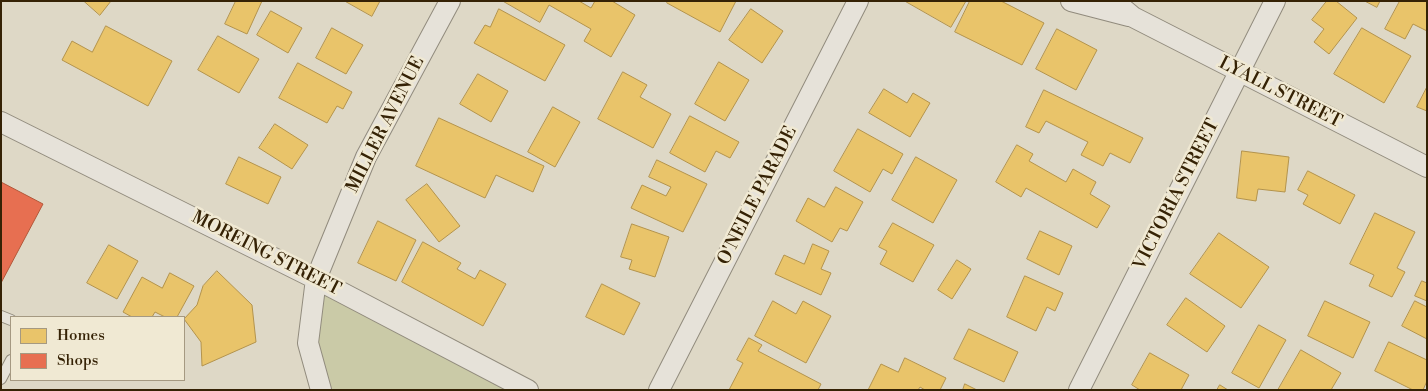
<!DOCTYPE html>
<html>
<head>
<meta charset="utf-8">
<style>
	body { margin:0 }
	#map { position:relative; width:1428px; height:391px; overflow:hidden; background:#ded8c6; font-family:"Libre Bodoni",serif }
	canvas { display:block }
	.frame { position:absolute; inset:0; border:2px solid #352205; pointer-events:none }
	.legend { position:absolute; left:10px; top:316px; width:175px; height:65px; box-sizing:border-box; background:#f0e9d3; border:1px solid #a59981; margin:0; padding:6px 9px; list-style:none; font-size:15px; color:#352205 }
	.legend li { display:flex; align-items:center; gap:10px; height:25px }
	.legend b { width:25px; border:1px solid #a59981 }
</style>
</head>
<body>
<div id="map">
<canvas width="1428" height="391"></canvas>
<div class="frame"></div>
<ul class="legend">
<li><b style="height:14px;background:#e9c46a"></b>Homes</li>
<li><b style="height:14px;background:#e76f51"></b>Shops</li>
</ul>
</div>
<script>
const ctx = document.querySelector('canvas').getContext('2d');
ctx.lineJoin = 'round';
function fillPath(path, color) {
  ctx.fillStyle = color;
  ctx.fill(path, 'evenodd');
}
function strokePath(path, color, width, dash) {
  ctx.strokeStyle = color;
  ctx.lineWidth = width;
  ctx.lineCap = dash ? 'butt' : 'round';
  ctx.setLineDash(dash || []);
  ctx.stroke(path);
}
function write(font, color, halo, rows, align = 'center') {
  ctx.font = font + ' "Libre Bodoni",serif';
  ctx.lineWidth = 5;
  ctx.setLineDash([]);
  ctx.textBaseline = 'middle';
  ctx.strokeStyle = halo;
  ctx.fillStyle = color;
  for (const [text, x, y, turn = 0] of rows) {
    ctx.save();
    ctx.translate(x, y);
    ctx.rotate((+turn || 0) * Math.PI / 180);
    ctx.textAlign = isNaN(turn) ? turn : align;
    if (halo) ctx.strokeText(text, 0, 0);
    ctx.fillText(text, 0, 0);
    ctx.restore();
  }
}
const green = new Path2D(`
	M316,279L528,390H321L308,343Z`);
const homes = new Path2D(`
	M84,1H111L100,15Z
	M236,1H262L247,34L225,24Z
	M345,1H380L372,16Z
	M503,1H579L591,8L595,1H612L635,15L611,57L584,41L591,29L549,5L540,22Z
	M668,1H736L720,32L667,3Z
	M905,1H966L951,27Z
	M970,1H1001L1044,23L1022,65L955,32Z
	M1327,1H1336L1357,18L1329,54L1314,42L1324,29L1312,20Z
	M1365,1H1380L1377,7Z
	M1400,1H1427V31L1413,24L1405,39L1385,29Z
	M499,9L565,45L545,81L474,43L485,25L490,27Z
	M751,9L783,31L762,63L729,40Z
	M271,11L302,28L288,53L257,35Z
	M106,26L172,61L148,106L62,60L72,41L92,52Z
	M332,28L363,45L346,74L316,58Z
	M1362,28L1411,56L1384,103L1334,74Z
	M1057,29L1097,50L1076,90L1036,69Z
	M218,36L259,59L239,93L198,70Z
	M719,62L749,80L725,121L695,104Z
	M298,63L352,92L343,109L337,106L327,123L279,98Z
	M623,72L647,85L640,97L671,114L653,148L598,119Z
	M478,74L508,91L491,122L460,104Z
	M1427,87V111L1417,107Z
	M884,89L907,103L913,93L930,103L910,137L869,113Z
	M1044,90L1143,138L1130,163L1110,153L1103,166L1081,155L1088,142L1046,121L1039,133L1026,127Z
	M553,107L580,122L555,167L528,152Z
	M690,116L739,142L730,158L716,151L705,172L670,153Z
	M439,118L544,166L533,192L496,175L485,198L416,166Z
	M275,124L308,145L292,169L259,148Z
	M858,129L903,154L892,174L883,169L870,192L834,171Z
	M1017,145L1033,154L1029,161L1066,182L1073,169L1096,182L1090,194L1110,206L1097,228L1026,188L1021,197L996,182Z
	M1242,151L1289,157L1285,192L1258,189L1256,201L1237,198Z
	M239,157L281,177L268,204L226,184Z
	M916,157L957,180L933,223L892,200Z
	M657,160L707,184L683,232L631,208L642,185L666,196L671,187L649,177Z
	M1308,171L1355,195L1340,224L1303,204L1308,195L1298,190Z
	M427,184L460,226L439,242L406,200Z
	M836,187L863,202L847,231L840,228L832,242L796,221L808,198L824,207Z
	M1375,213L1415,232L1397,268L1405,272L1392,297L1369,286L1374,275L1350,264Z
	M378,221L416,240L396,281L358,263Z
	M893,223L934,245L913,282L880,264L887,251L879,247Z
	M632,224L669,237L655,277L629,269L632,260L621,257Z
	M1040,231L1072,246L1059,275L1027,259Z
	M1219,233L1269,267L1241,308L1190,274Z
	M423,242L461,263L457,269L475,279L480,270L506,284L483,326L402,282Z
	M813,244L829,251L821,269L831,273L821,295L775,274L784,255L804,264Z
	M109,245L138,261L117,299L87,283Z
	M957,260L971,269L952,299L938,290Z
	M217,271L252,305L256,342L202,366L201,342L184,319L197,305L203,286Z
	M170,273L194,286L177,317H165L155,312L152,317H132L123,312L142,277L162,288Z
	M1025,276L1063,293L1055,311L1047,307L1036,331L1007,317Z
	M1422,281L1427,283V301L1415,296Z
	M602,284L640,303L624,335L586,317Z
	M1186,298L1225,326L1207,352L1167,325Z
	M773,301L796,314L803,301L831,316L806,363L755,336Z
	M1325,301L1370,322L1353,358L1308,336Z
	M1415,301L1427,307V339L1402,326Z
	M1259,325L1286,340L1259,388L1232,373Z
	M969,329L1018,352L1004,382L954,359Z
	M749,338L762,345L758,351L821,384L818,390H729L743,363L737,360Z
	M1389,342L1427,360V381L1423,390H1413L1375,371Z
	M1301,350L1341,373L1331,390H1278Z
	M1150,353L1189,375L1181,390H1140L1132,385Z
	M905,358L946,378L940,390H925L920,387L918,390H868L881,364L898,372Z
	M965,384L977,390H963Z
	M1220,385L1228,390H1217Z`);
const shops = new Path2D(`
	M1,182L43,204L1,283Z`);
const lane = new Path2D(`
	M1,316L11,320
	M1,379L11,360`);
const street = new Path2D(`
	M1071,1L1129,16
	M1114,1L1133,17L1427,167
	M1,122L316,279L528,390
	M321,390L308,343L316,279L366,157L450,1
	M659,390L858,1
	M1079,390L1275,1`);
const streetNames = [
	["LYALL STREET",1280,93,27],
	["MILLER AVENUE",386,125,-63],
	["VICTORIA STREET",1177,195,-63],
	["O'NEILE PARADE",758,196,-63],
	["MOREING STREET",266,254,27]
];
fillPath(green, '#cacaa7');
fillPath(homes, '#e9c46a');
strokePath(homes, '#b3934c', 1);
fillPath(shops, '#e76f51');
strokePath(shops, '#b2583a', 1);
strokePath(lane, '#918b7d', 12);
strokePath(street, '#918b7d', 22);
strokePath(lane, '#e6e2d9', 10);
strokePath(street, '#e6e2d9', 20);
write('18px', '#352205', '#f0e9d3', streetNames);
</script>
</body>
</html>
